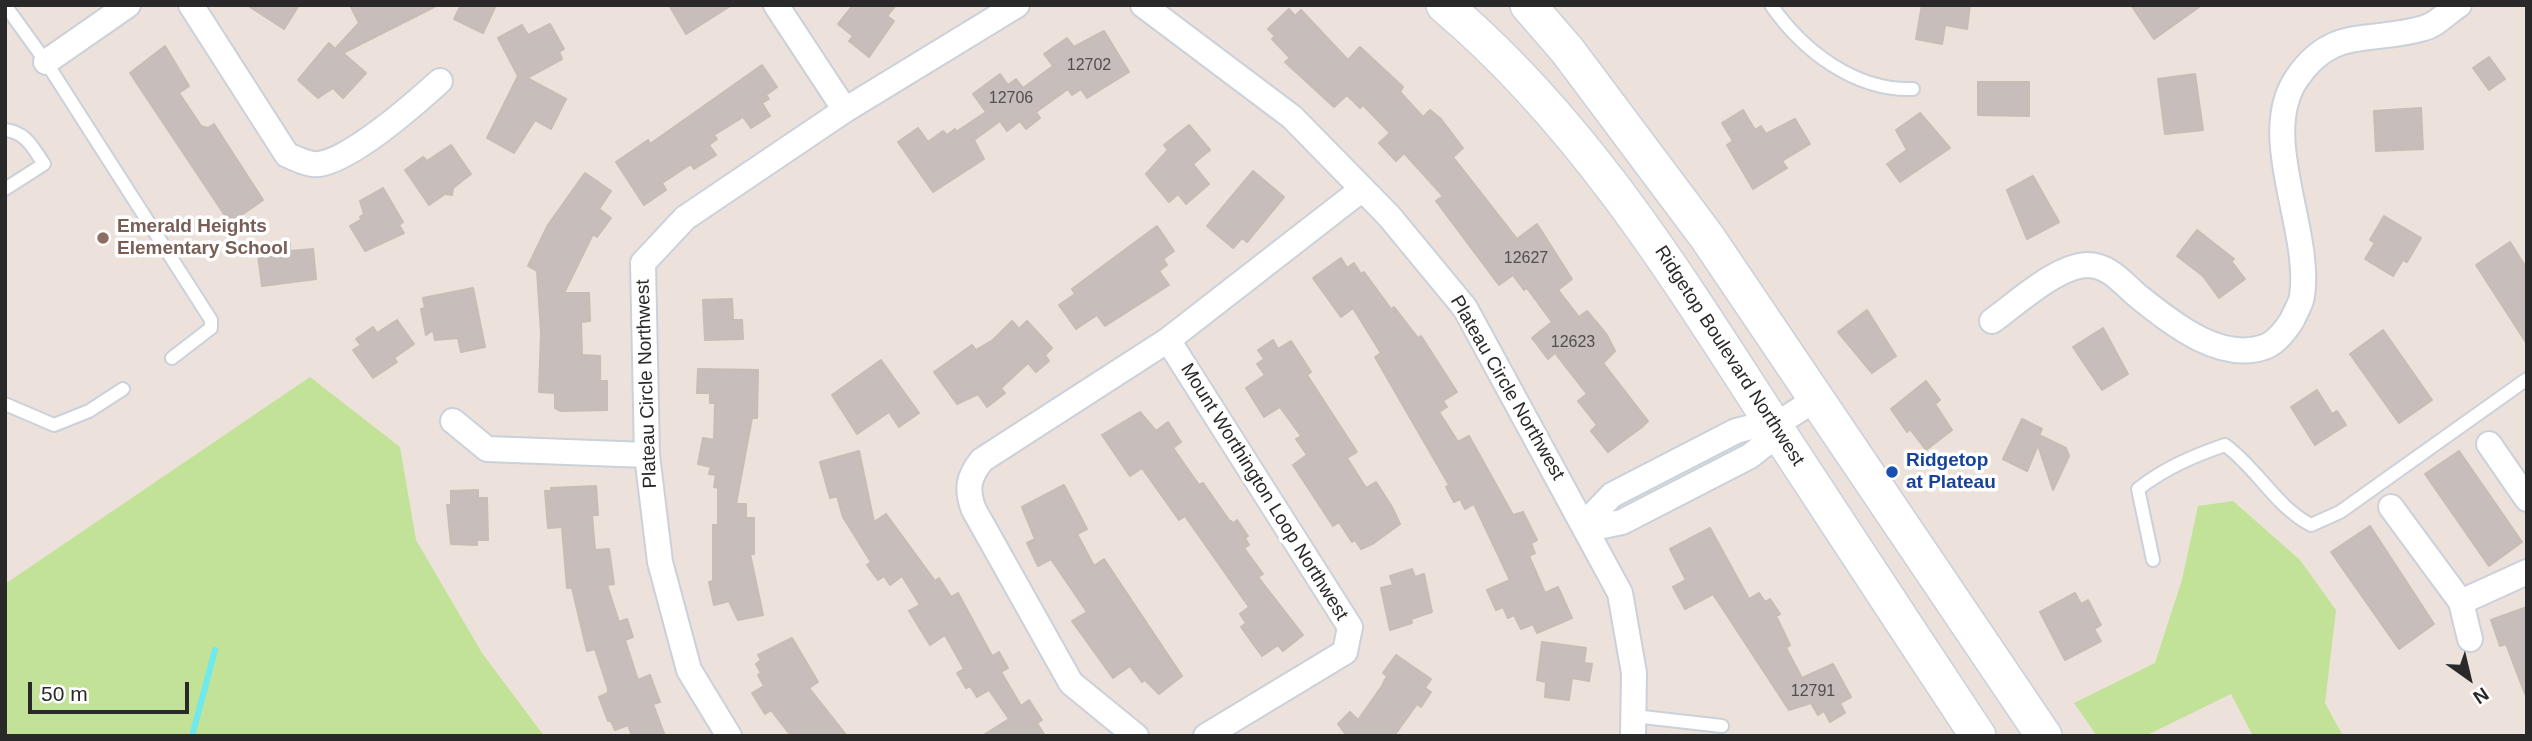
<!DOCTYPE html>
<html>
<head>
<meta charset="utf-8">
<style>
	body { margin:0 }
	#map { position:relative; width:2532px; height:741px; overflow:hidden; background:#ece1db; font-family:Arial,sans-serif }
	canvas { display:block }
	.frame { position:absolute; inset:0; border:7px solid #292929; pointer-events:none }
	.north { position:absolute; left:2434px; top:643px; width:70px; height:70px; -webkit-text-stroke:5px #fff; paint-order:stroke; rotate:146deg; font-size:19px; font-weight:700; line-height:28px; text-align:center; color:#292929 }
	.north::after { content:''; display:block; margin:auto; width:24px; height:32px; background:#292929; clip-path:polygon(50% 0,100% 100%,50% 72%,0 100%) }
	.scale { position:absolute; left:28px; top:682px; width:161px; height:32px; box-sizing:border-box; border:4px solid #292929; border-top:0; padding-left:9px; font-size:21px; line-height:24px; white-space:nowrap; color:#292929; -webkit-text-stroke:5px #fff; paint-order:stroke }
</style>
</head>
<body>
<div id="map">
<canvas width="2532" height="741"></canvas>
<div class="frame"></div>
<div class="north">N</div>
<div class="scale">50 m</div>
</div>
<script>
const ctx = document.querySelector('canvas').getContext('2d');
ctx.lineJoin = 'round';
function fillPath(path, color) {
  ctx.fillStyle = color;
  ctx.fill(path, 'evenodd');
}
function strokePath(path, color, width, dash) {
  ctx.strokeStyle = color;
  ctx.lineWidth = width;
  ctx.lineCap = dash ? 'butt' : 'round';
  ctx.setLineDash(dash || []);
  ctx.stroke(path);
}
function write(font, color, halo, rows, align = 'center') {
  ctx.font = font + ' Arial,sans-serif';
  ctx.lineWidth = 7;
  ctx.setLineDash([]);
  ctx.textBaseline = 'middle';
  ctx.strokeStyle = halo;
  ctx.fillStyle = color;
  for (const [text, x, y, turn = 0] of rows) {
    ctx.save();
    ctx.translate(x, y);
    ctx.rotate((+turn || 0) * Math.PI / 180);
    ctx.textAlign = isNaN(turn) ? turn : align;
    if (halo) ctx.strokeText(text, 0, 0);
    ctx.fillText(text, 0, 0);
    ctx.restore();
  }
}
const green = new Path2D(`
	M310,377L400,447L416,540L482,653L544,736H5V584Z
	M2233,501L2300,560L2336,610L2325,703L2343,736H2253L2231,694L2145,736H2097L2074,703L2155,663L2182,580L2198,506Z`);
const stream = new Path2D(`
	M192,736L215,650`);
const building = new Path2D(`
	M247,5H299L284,29Z
	M350,5H438L343,53L366,73L343,98L333,88L318,98L298,80L329,43L335,49L359,23Z
	M461,5H496L483,33L454,19Z
	M669,5H732L686,34Z
	M853,5H896L887,16L894,21L869,57L849,41L853,36L838,24Z
	M1922,5H1970L1967,29L1945,25L1942,44L1916,39Z
	M2131,5H2202L2154,39Z
	M1289,9L1295,16L1301,10L1348,60L1360,47L1403,87L1400,92L1423,117L1430,110L1441,119L1463,148L1453,157L1517,239L1537,224L1572,279L1558,290L1579,317L1587,311L1607,335L1615,351L1603,363L1648,421L1642,427L1608,452L1591,431L1597,425L1578,401L1587,394L1555,353L1548,359L1532,338L1552,322L1527,288L1524,290L1513,275L1499,285L1436,201L1443,196L1404,153L1396,161L1379,143L1390,133L1363,105L1360,108L1347,95L1334,107L1285,62L1290,58L1272,39L1275,36L1268,29Z
	M550,24L564,49L559,52L562,59L527,78L566,99L551,129L535,120L514,153L487,138L518,76L498,38L522,25L528,35Z
	M1104,31L1129,72L1087,98L1081,89L1072,95L1068,89L1036,112L1040,118L1026,129L1020,121L1007,131L1000,121L974,140L984,159L933,192L898,142L918,128L928,142L943,131L947,135L955,129L956,132L986,112L973,94L1000,74L1008,85L1016,79L1023,88L1053,66L1044,54L1067,38L1074,47Z
	M165,46L189,86L179,93L201,126L208,128L214,124L263,200L230,223L130,73Z
	M2489,57L2505,79L2489,90L2473,68Z
	M762,65L777,87L766,95L769,99L762,103L770,116L751,128L743,117L714,135L717,139L709,145L716,155L694,169L691,164L662,183L666,190L644,205L616,162L648,140L650,144Z
	M2195,74L2203,130L2165,134L2158,79Z
	M1978,82H2029V116L1978,115Z
	M2421,108L2423,149L2376,151L2374,111Z
	M1743,110L1755,130L1761,126L1766,134L1795,119L1810,144L1782,161L1787,168L1753,189L1727,145L1733,141L1722,123Z
	M1920,113L1950,148L1900,182L1887,164L1907,150L1896,130Z
	M1189,125L1210,150L1193,164L1209,184L1186,204L1178,194L1169,202L1146,174L1168,150L1164,145Z
	M451,145L471,174L453,188L452,195L445,194L429,205L405,170L423,157L427,161Z
	M1253,171L1284,197L1247,242L1242,238L1233,248L1207,226Z
	M585,173L611,191L599,209L611,218L597,237L593,234L564,293H589L590,321L581,322L582,355L600,356V381H607V410L561,411L555,408V393L539,392L541,333L537,271L528,266L548,225Z
	M2033,176L2059,222L2027,239L2007,190Z
	M383,188L403,222L399,225L404,233L365,251L350,226L362,219L360,217L364,214L360,201Z
	M2384,216L2421,238L2407,262L2403,260L2393,276L2365,259L2375,243L2370,240Z
	M1157,226L1174,251L1163,259L1167,265L1159,271L1169,285L1105,326L1097,315L1076,329L1059,305L1075,294L1072,289Z
	M2197,230L2234,259L2231,261L2245,279L2219,298L2203,276L2177,256Z
	M2510,242L2527,269V344L2476,265Z
	M290,243V251L313,249L316,279L262,286L257,247Z
	M1341,258L1347,268L1354,263L1361,274L1364,272L1391,309L1394,307L1418,338L1421,336L1457,392L1443,401L1447,407L1439,412L1458,442L1469,436L1513,515L1523,512L1537,540L1531,543L1535,553L1529,556L1545,593L1558,587L1572,618L1537,633L1533,624L1521,629L1514,615L1508,618L1503,607L1496,610L1487,590L1510,580L1474,504L1465,509L1460,499L1454,502L1446,487L1449,485L1375,357L1381,353L1353,308L1341,317L1313,278Z
	M473,288L485,347L461,352L458,338L435,340L433,330L426,335L421,309L425,308L423,298Z
	M732,299L733,320H742L743,339L705,340L703,300Z
	M1867,310L1896,356L1872,373L1838,332Z
	M397,320L414,344L394,358L397,362L373,378L353,350L361,345L356,339L373,327L377,333Z
	M1012,321L1019,329L1027,321L1052,348L1045,355L1049,361L1036,372L1028,363L1001,388L1005,393L987,407L978,394L957,404L934,372L972,345L976,350L993,340Z
	M2103,328L2128,374L2102,390L2073,347Z
	M2383,330L2432,400L2399,423L2350,354Z
	M1273,340L1278,349L1291,341L1311,372L1307,375L1357,452L1347,458L1366,488L1376,482L1392,507L1400,524L1374,543L1361,549L1355,540L1352,542L1339,522L1333,526L1293,465L1307,455L1296,439L1301,436L1280,407L1264,417L1246,388L1265,375L1257,364L1264,359L1258,350Z
	M881,360L919,413L899,427L889,412L857,434L832,395Z
	M698,369L758,370L757,418H752L736,504H746V518H754V554H750L763,615L738,620L729,601L714,605L709,582L713,581V525H718V488L714,487L716,475L709,474L711,467L698,464L703,438L714,440L715,403H710V393H697Z
	M1926,381L1940,400L1935,404L1952,430L1926,450L1910,429L1907,432L1891,409Z
	M2317,390L2332,414L2337,411L2346,425L2315,445L2291,407Z
	M1140,412L1156,431L1168,422L1181,442L1173,448L1199,485L1203,483L1229,520L1234,523L1237,520L1248,536L1245,538L1249,545L1244,548L1263,574L1258,577L1303,635L1283,651L1278,645L1262,656L1241,627L1246,623L1240,614L1249,607L1185,516L1179,520L1142,468L1130,476L1102,435Z
	M2022,419L2042,429L2039,435L2066,448L2069,456L2053,490L2038,445L2027,471L2003,459Z
	M859,451L874,522L886,514L935,581L939,578L951,597L958,593L992,656L999,652L1008,668L1001,672L1021,706L1029,700L1042,720L1037,723L1045,736H982L1009,719L989,690L977,697L970,686L966,688L957,673L964,669L945,635L930,645L909,611L920,605L902,576L890,585L884,576L878,580L867,565L871,562L843,517L837,496L830,498L820,462Z
	M2459,451L2522,542L2489,566L2425,474Z
	M1064,485L1087,529L1077,534L1094,566L1104,559L1182,676L1159,694L1145,680L1142,682L1130,666L1113,678L1072,621L1087,612L1051,559L1038,566L1027,543L1035,539L1022,507Z
	M596,486L598,515H592L595,550L609,549L614,584L607,585L619,622L627,619L633,637L625,640L638,680L650,675L660,702L653,704L665,736H632L628,725L615,730L611,721H608L599,697L608,693V689L595,649L587,651L572,588H567L562,527L548,528L545,491H551V488Z
	M478,490V498H487L488,540H477V545L451,544L447,505H451V491Z
	M2370,526L2434,624L2399,649L2331,552Z
	M1710,528L1749,599L1759,593L1765,602L1770,599L1780,614L1776,616L1790,645L1786,648L1802,678L1833,664L1851,697L1840,703L1845,713L1830,722L1824,711L1818,715L1811,703L1789,710L1713,594L1685,609L1673,587L1686,580L1670,549Z
	M1412,569L1415,577L1424,574L1432,612L1411,619L1412,623L1390,630L1381,588L1393,585L1390,576Z
	M2075,593L2081,604L2088,600L2101,625L2094,629L2101,641L2065,660L2040,612Z
	M2527,607V693L2525,694L2506,644L2500,646L2491,620Z
	M792,638L818,682L809,688L847,736H791L771,710L765,714L752,693L764,686L758,675L761,673L756,664L761,660L758,655Z
	M1542,642L1586,648L1584,663L1592,664L1589,681L1572,678L1569,700L1545,697L1546,682L1537,680Z
	M1396,655L1431,679L1425,688L1431,692L1421,707L1417,704L1394,736H1347L1338,724L1350,712L1358,720L1382,686L1387,676L1383,673Z`);
const lane = new Path2D(`
	M5,5L46,62L211,320V328L172,358
	M1771,5C1803,51 1855,91 1913,89
	M5,130C26,132 33,148 44,164L5,189
	M5,404L54,425L89,411L123,389
	M2153,560L2138,489C2165,468 2193,456 2225,445C2257,468 2276,507 2311,525L2340,512L2527,379
	M1634,716L1722,726`);
const street = new Path2D(`
	M191,5L287,155C295,158 304,163 313,164C343,168 418,101 440,81
	M776,5L845,110
	M1143,5L1292,117L1389,216L1465,308L1620,593L1634,673L1633,736
	M46,62L128,5
	M1992,321C2017,303 2057,266 2087,265C2110,265 2123,284 2139,297C2173,324 2222,364 2267,346C2276,342 2287,329 2292,320C2295,313 2301,304 2302,296C2312,229 2257,136 2297,78C2333,25 2371,44 2424,28C2436,25 2448,12 2459,5
	M1168,340L1350,627L1345,652L1206,736
	M453,421L487,449L647,455
	M2489,444L2527,499
	M2391,507L2461,602L2470,639
	M1584,524L1603,526L1622,522L1750,456L1764,445L1774,426L1816,399
	M1584,524L1612,495L1736,431L1755,426H1774
	M2461,602L2527,572
	M729,736L689,670L660,562L647,455L643,263L685,218L845,110L1017,5
	M1136,736L1071,683L974,510C966,490 968,477 982,460L1168,340L1361,190`);
const secondary = new Path2D(`
	M1444,5C1578,118 1671,266 1765,412C1835,520 1907,628 1978,736
	M1528,5L1567,50L1707,237L2044,736`);
const markers = [
	[103,238,7,"#8d6e63"],
	[1892,472,7,"#1a4fb4"]
];
const numberNames = [
	["12702",1089,66],
	["12706",1011,99],
	["12627",1526,259],
	["12623",1573,343],
	["12791",1813,692]
];
const educationNames = [
	["Emerald Heights",117,227],
	["Elementary School",117,249]
];
const streetNames = [
	["Ridgetop Boulevard Northwest",1729,356,57],
	["Plateau Circle Northwest",647,384,-92],
	["Plateau Circle Northwest",1507,388,60],
	["Mount Worthington Loop Northwest",1264,492,58]
];
const transitNames = [
	["Ridgetop",1906,461],
	["at Plateau",1906,483]
];
fillPath(green, '#c2e298');
strokePath(stream, '#6ee9ee', 6);
fillPath(building, '#c7bebb');
strokePath(building, '#c7bdb5', 2);
strokePath(lane, '#cad1db', 16);
strokePath(street, '#cad1db', 28);
strokePath(secondary, '#cad1db', 38);
strokePath(lane, '#fff', 12);
strokePath(street, '#fff', 24);
strokePath(secondary, '#fff', 35);
for (const [x, y, r, color] of markers) {
  const dot = new Path2D();
  dot.arc(x, y, r, 0, 2 * Math.PI);
  ctx.fillStyle = color;
  ctx.fill(dot);
  strokePath(dot, '#fff', 2.5);
}
write('16px', '#504e4e', null, numberNames);
write('bold 19px', '#785e54', '#fff', educationNames, 'left');
write('19px', '#292929', '#fff', streetNames);
write('bold 19px', '#164399', '#fff', transitNames, 'left');
</script>
</body>
</html>
